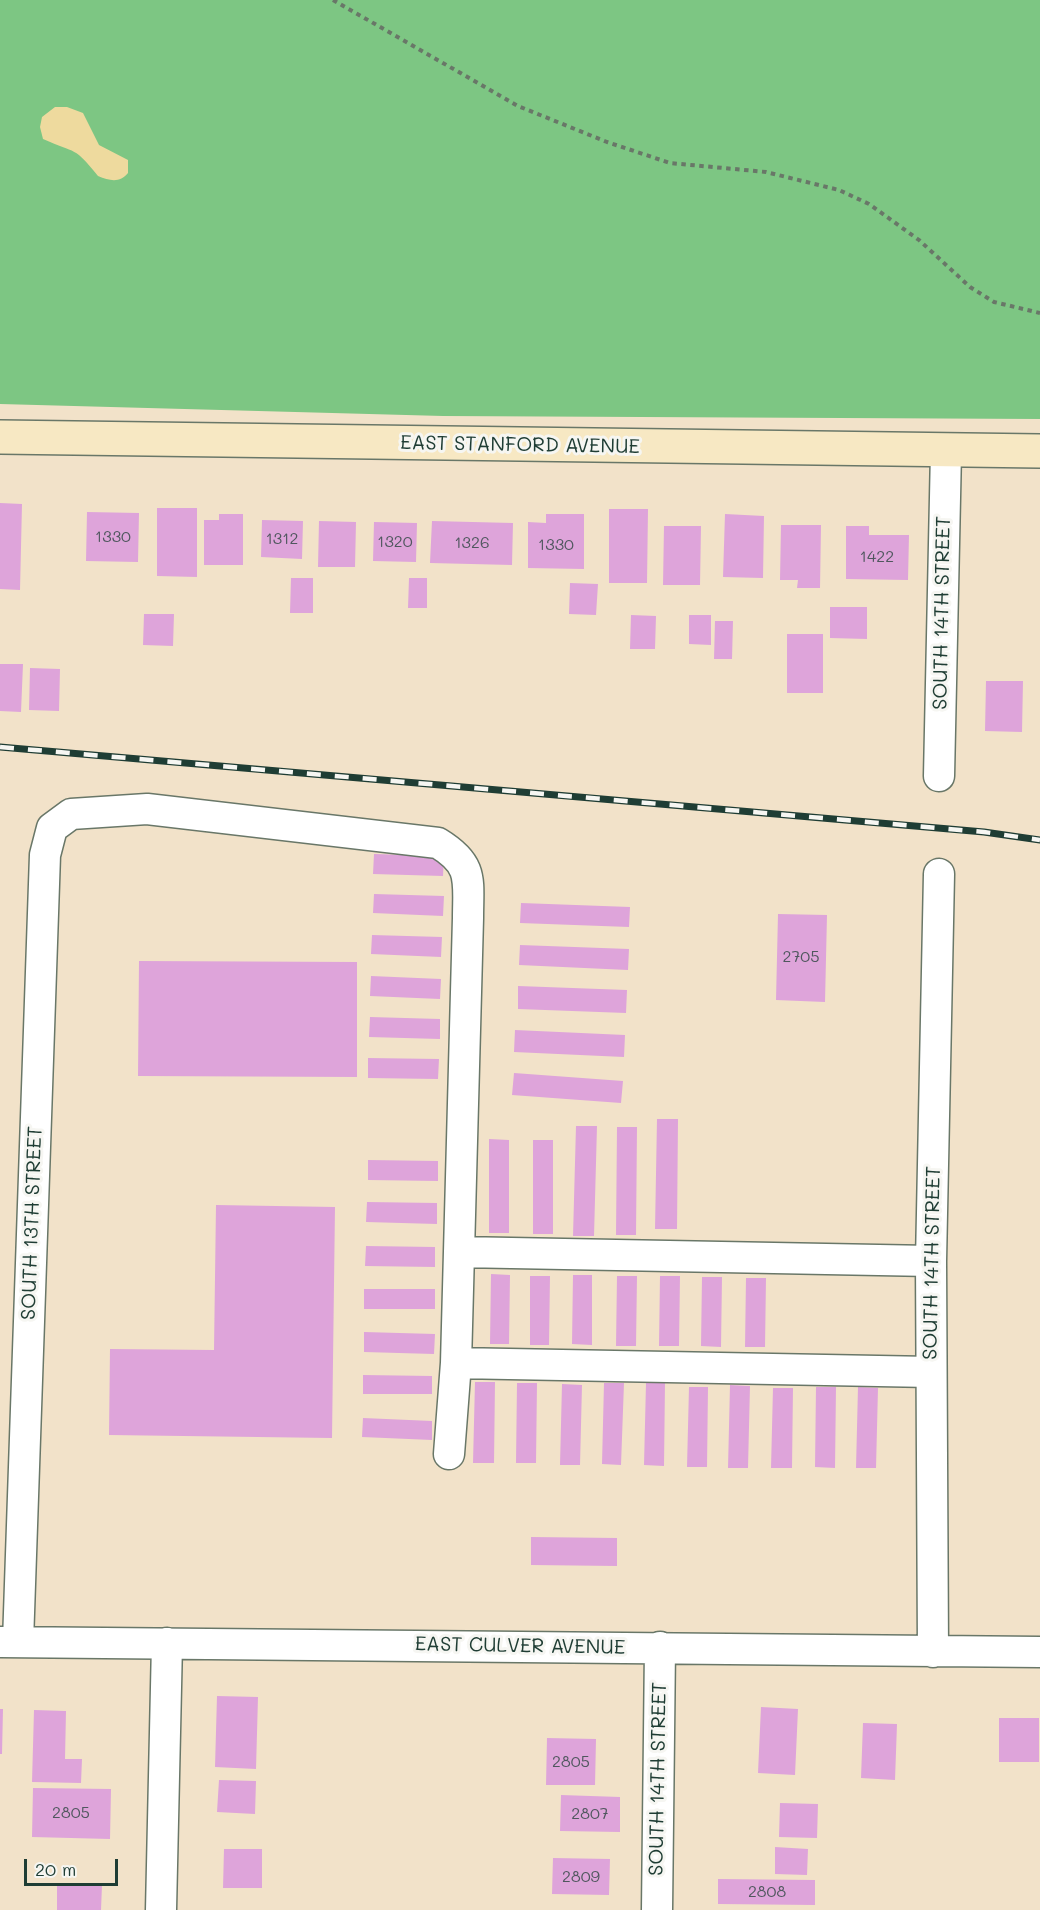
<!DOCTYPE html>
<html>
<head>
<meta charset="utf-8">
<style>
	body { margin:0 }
	#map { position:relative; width:1040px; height:1910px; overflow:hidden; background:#f2e2c9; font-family:Mali,sans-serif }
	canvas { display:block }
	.scale { position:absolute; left:24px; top:1859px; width:94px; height:27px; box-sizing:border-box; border:3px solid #1f3d34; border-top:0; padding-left:8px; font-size:18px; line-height:21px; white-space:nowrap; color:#1f3d34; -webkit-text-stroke:4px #f6f6f2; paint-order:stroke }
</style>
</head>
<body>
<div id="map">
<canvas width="1040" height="1910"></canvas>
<div class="scale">20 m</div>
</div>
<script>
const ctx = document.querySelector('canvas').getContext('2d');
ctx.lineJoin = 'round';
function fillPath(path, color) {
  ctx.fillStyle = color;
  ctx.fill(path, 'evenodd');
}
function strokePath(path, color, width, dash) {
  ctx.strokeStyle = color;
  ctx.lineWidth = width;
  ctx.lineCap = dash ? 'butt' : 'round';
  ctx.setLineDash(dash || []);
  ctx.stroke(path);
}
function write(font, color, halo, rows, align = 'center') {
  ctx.font = font + ' Mali,sans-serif';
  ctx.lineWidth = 6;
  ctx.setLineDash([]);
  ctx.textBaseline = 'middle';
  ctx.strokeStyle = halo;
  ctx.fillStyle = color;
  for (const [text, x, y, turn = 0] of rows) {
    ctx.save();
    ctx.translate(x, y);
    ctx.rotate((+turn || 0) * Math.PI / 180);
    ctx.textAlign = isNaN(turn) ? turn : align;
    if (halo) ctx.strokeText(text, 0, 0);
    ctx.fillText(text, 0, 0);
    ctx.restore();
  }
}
const green = new Path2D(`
	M0,0H1040V419L443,416L0,404Z`);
const sand = new Path2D(`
	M55,107H67L83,113L99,145L128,160V173C120,183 110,181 98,176C74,146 77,154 43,139L40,127L42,117Z`);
const building = new Path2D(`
	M0,503L22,504L20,590L0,589Z
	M157,508H197V577L157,576Z
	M609,509H648L647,583H609Z
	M87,512L139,513L138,562L86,561Z
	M219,514H243V565H204V520H219Z
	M546,514H584V569L528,568V522L546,523Z
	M725,514L764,516L763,578L723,577Z
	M262,520L303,521L302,559L261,557Z
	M319,521L356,522L355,567H318Z
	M432,521L513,523L512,565L430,563Z
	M374,522L417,523L416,562L373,561Z
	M781,525H821L820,588H797L798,580H780Z
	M664,526H701L700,585H663Z
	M846,526H869V535H909L908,580L846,579Z
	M291,578H313V613H290Z
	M409,578H427V608H408Z
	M570,583L598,584L596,615L569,614Z
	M830,607H867V639L830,638Z
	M144,614H174L173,646L143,645Z
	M631,615L656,616L655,649H630Z
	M689,615H711V645L689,644Z
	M715,621H733L732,659H714Z
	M787,634H823V693H787Z
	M0,664H23L21,712L0,711Z
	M30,668L60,669L59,711L29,710Z
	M986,681H1023L1022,732L985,731Z
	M374,854L444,856L443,876L373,874Z
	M374,894L444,896L443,916L373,913Z
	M521,903L630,907L629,927L520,923Z
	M778,914L827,915L825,1002L776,1000Z
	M372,935L442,937L441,957L371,954Z
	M520,945L629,949L628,970L519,965Z
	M139,961L357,962V1077L138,1076Z
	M371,976L441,979L440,999L370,996Z
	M518,986L627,990L626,1013L518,1009Z
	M370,1017L440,1019V1039L369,1037Z
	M515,1030L625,1035L624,1057L514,1052Z
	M368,1058L439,1059L438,1079L368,1078Z
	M514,1073L623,1081L621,1103L512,1095Z
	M657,1119H678L677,1229H655Z
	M576,1126H597L594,1236H573Z
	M617,1127H637L636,1235H616Z
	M489,1139L509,1140V1233H489Z
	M533,1140H553V1234H533Z
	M368,1160L438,1161V1181L368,1180Z
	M367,1202L437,1203V1224L366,1222Z
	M216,1205L335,1207L332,1438L109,1435L110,1349L214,1350Z
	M366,1246L435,1247V1267L365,1266Z
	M491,1274L510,1275L509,1344H490Z
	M573,1275H592V1345L572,1344Z
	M530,1276H550L549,1345H530Z
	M617,1276H637L636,1346H616Z
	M660,1276H680L679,1346H659Z
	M702,1277H722L721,1347L701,1346Z
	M746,1278H766L765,1347H745Z
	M364,1289H435V1309H364Z
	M364,1332L435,1334L434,1354L364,1352Z
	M363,1375L432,1376V1394H363Z
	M475,1382H495L494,1463H473Z
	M517,1383H537L536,1463H516Z
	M604,1383H624L621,1465L602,1464Z
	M646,1383H665L664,1466L644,1465Z
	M562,1384L582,1385L580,1465H560Z
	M730,1385L750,1386L748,1468H728Z
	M689,1387H708L707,1467H687Z
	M816,1387H836L835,1468L815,1467Z
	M858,1387L878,1388L876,1468H856Z
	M773,1388H793L792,1468H771Z
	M363,1418L432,1421V1440L362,1437Z
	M531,1537L617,1538V1566L531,1565Z
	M217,1696L258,1697L256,1769L215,1767Z
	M761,1707L798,1709L795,1775L758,1773Z
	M0,1709H3L2,1754H0Z
	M34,1710L66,1711L65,1759H82L81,1783L32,1782Z
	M999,1718H1039V1762H999Z
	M863,1723L897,1724L895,1780L861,1778Z
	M547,1738L596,1739L595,1785H546Z
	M219,1780L256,1781L255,1814L217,1812Z
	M33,1788L111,1789L110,1839L32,1837Z
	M561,1795L620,1797V1832L560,1831Z
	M780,1803L818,1804L817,1838L779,1837Z
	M775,1847L808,1849L807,1875L775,1874Z
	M224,1849H262V1888H223Z
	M553,1858L610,1859L609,1895L552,1894Z
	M718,1879L815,1880V1905L718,1904Z
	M57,1885H102L101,1910H57Z`);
const path = new Path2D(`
	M333,0L518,106L607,142L670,163L766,172L839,190L869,204L919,240L970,287L994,302L1040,313`);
const minor = new Path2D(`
	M939,776L946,451
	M459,1252L931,1261
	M456,1363L931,1372
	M0,1642L1040,1652
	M18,1642L45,855L52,828L71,814L147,809L438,843C474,865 468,880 468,918L456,1363L449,1454
	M933,1652L931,1261L939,874
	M161,1910L167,1643
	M657,1910L660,1647`);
const secondary = new Path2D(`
	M0,437L1040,451`);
const rail = new Path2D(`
	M0,747L984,832L1040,840`);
const numberNames = [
	["1330",113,537],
	["1312",282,539],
	["1320",395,542],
	["1326",472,543],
	["1330",556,545],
	["1422",877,557],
	["2705",801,957],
	["2805",571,1762],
	["2805",71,1813],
	["2807",590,1814],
	["2809",581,1877],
	["2808",767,1892]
];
const streetNames = [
	["EAST STANFORD AVENUE",520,445,1],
	["SOUTH 14TH STREET",942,613,-89],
	["SOUTH 13TH STREET",32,1223,-88],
	["SOUTH 14TH STREET",932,1263,-89],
	["EAST CULVER AVENUE",520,1646,1],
	["SOUTH 14TH STREET",658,1779,-89]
];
fillPath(green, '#7dc683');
fillPath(sand, '#eeda9e');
fillPath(building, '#dea4da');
strokePath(minor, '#697768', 33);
strokePath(secondary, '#697768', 36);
strokePath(path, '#697768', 4, [4.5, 4.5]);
strokePath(minor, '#fff', 30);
strokePath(secondary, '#f7e8c3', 33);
strokePath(rail, '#1f3d34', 7);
strokePath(rail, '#f6f6f2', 4.5, [14]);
write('16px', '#4f575e', null, numberNames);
write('20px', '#1f3d34', '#f6f6f2', streetNames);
</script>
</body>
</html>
